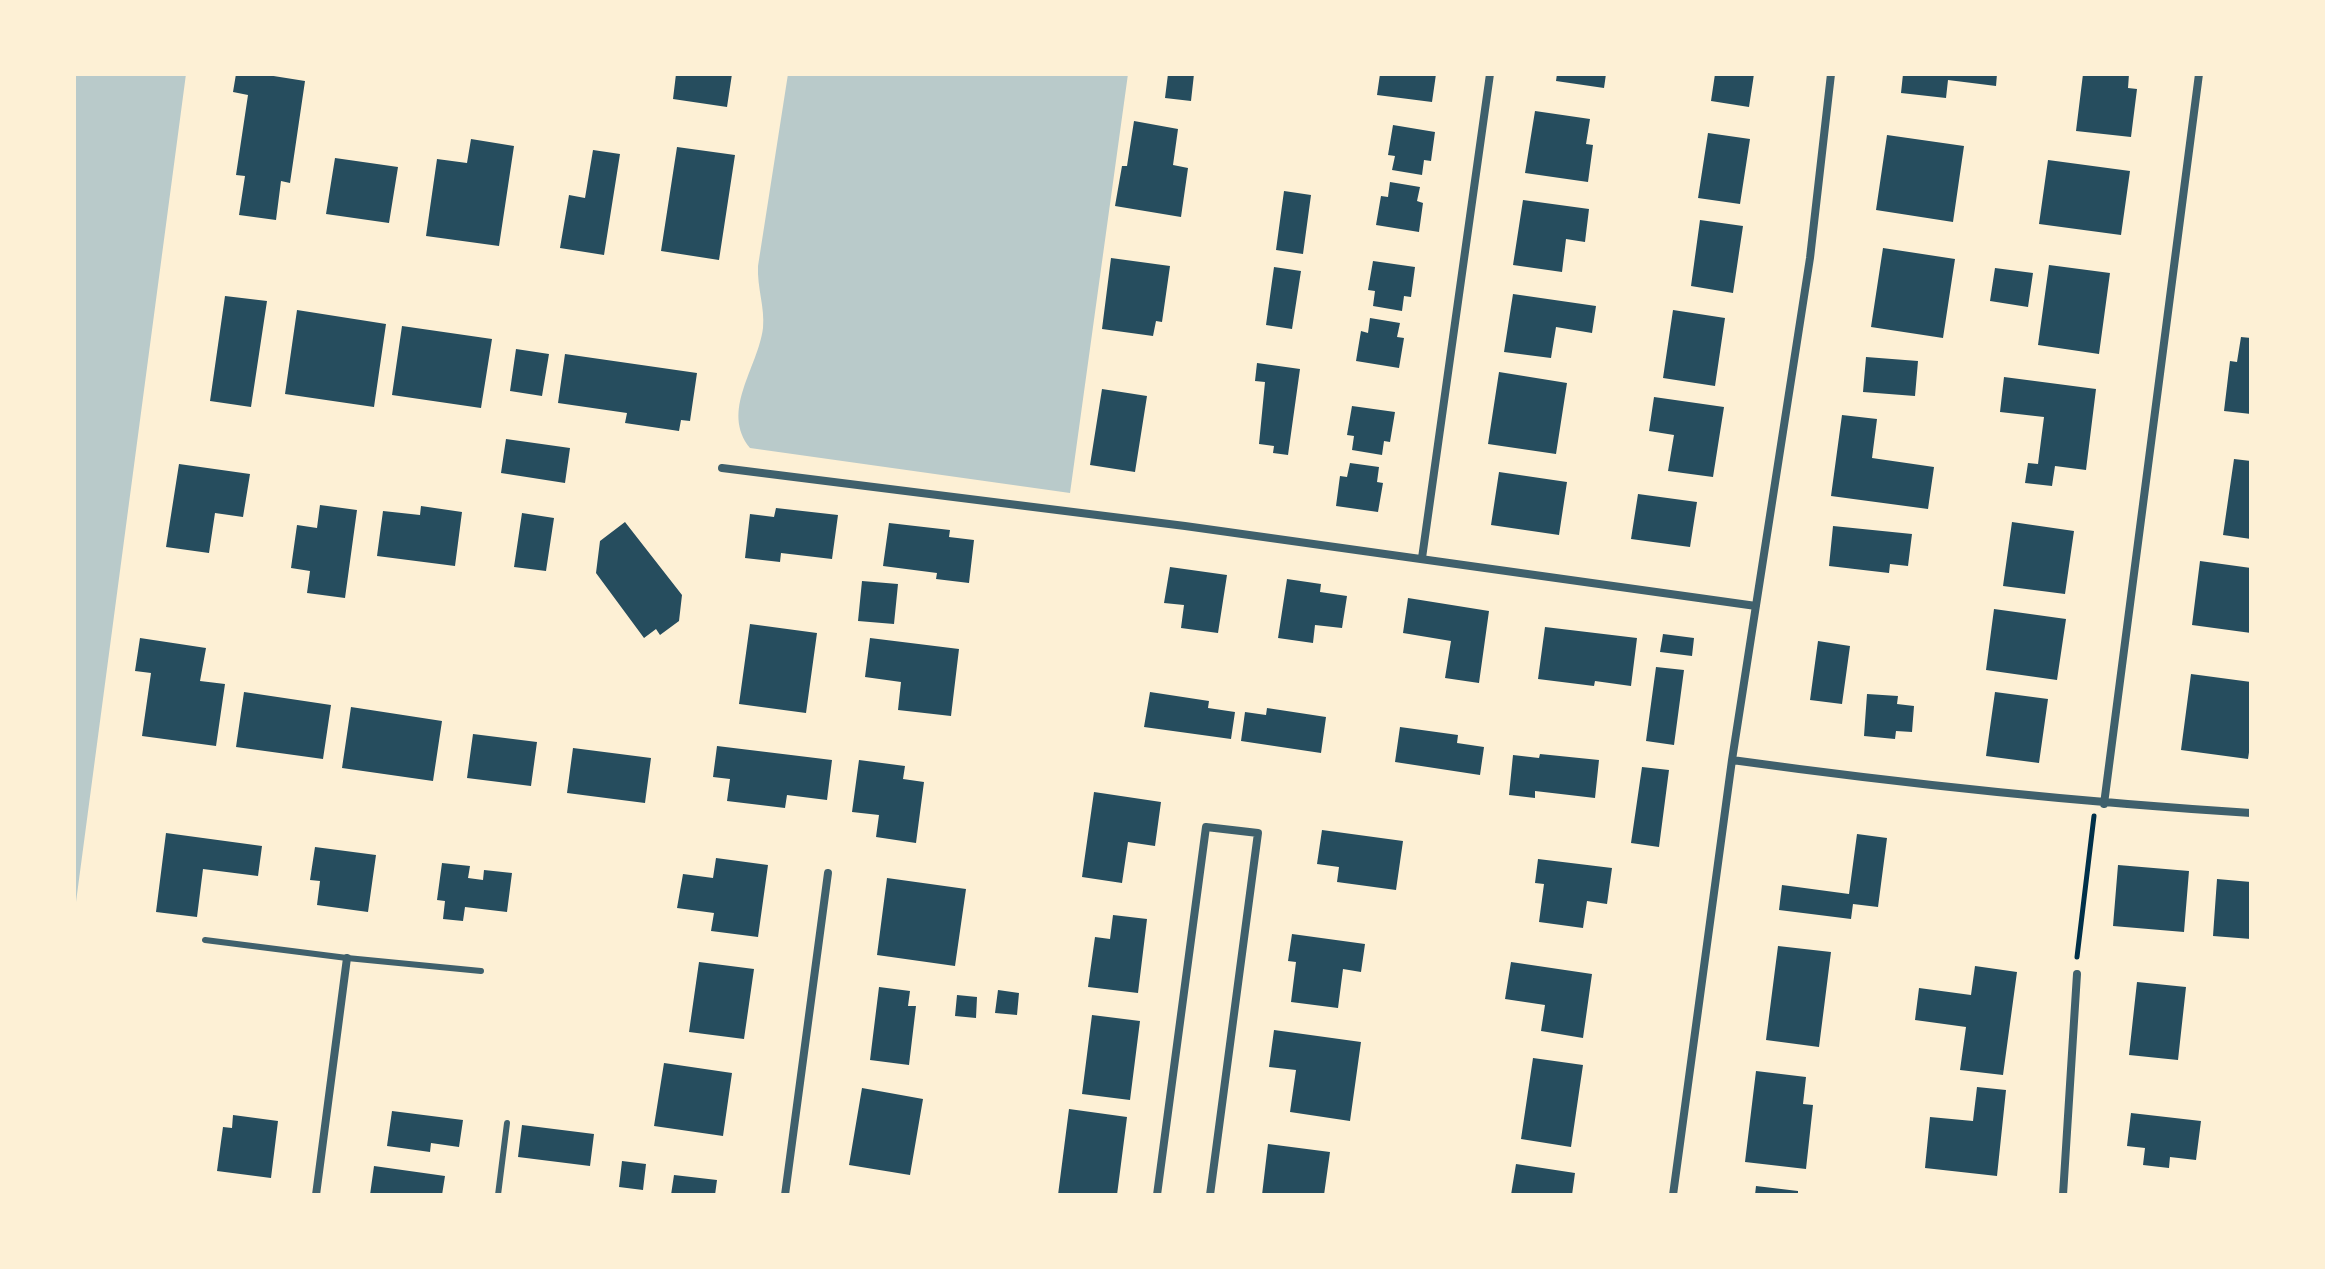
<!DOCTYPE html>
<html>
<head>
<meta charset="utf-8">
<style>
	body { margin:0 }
	#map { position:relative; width:2325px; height:1269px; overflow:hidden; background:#fdf0d5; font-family:Commissioner,sans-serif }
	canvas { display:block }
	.frame { position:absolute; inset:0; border:76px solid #fdf0d5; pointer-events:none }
</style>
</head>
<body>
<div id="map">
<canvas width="2325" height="1269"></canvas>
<div class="frame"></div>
</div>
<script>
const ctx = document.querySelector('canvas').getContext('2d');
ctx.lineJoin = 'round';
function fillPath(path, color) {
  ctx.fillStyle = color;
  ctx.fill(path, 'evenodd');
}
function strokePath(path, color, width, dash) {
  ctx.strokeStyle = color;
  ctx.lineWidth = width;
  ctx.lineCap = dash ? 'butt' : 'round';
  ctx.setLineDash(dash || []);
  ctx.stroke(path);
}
const green = new Path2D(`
	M74,74H186L74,917Z
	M788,74H1128L1070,493L750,448C720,411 758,368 763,328C765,307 757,288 758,266Z`);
const building = new Path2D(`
	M236,74H261L305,81L290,183L281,181L276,220L239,215L245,176L236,175L248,95L233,92Z
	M676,74H732L727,107L673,99Z
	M1168,74H1194L1191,101L1165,98Z
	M1380,74H1436L1432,102L1377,95Z
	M1557,74H1606L1604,88L1556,81Z
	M1715,74H1754L1749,107L1711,101Z
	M1903,74H1997L1996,86L1948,80L1946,98L1901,93Z
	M2083,74H2129L2128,88L2137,89L2131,137L2076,131Z
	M1535,111L1590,119L1586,144L1593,145L1588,182L1525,173Z
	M1134,121L1178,129L1173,165L1188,168L1181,217L1115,206L1122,166H1127Z
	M1393,125L1435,132L1431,161L1424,160L1422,175L1392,170L1395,156L1388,155Z
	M1708,133L1750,139L1740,204L1698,198Z
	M1887,135L1964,146L1953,222L1876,210Z
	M471,139L514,146L499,246L426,236L437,159L467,163Z
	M677,147L735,155L719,260L661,251Z
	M593,150L620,154L604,255L560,248L569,195L585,198Z
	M335,158L398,167L389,223L326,214Z
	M2048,160L2130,171L2121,235L2039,224Z
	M1390,182L1420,187L1417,201L1423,203L1419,232L1376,225L1381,196L1388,197Z
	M1284,191L1311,195L1303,254L1276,250Z
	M1523,200L1589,209L1585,242L1566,239L1562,272L1513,265Z
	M1700,220L1743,226L1733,293L1691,286Z
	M1883,248L1955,259L1943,338L1871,327Z
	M1111,258L1170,266L1162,322L1156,321L1153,336L1102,329Z
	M1373,261L1415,267L1411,297L1404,296L1402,311L1373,306L1375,291L1368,290Z
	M2049,265L2110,273L2099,354L2038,345Z
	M1274,267L1301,271L1292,329L1266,325Z
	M1995,268L2033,273L2028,307L1990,301Z
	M1513,294L1596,306L1592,333L1556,327L1551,358L1504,352Z
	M225,296L267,301L251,407L210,401Z
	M297,310L386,324L374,407L285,394Z
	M1673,310L1725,318L1715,386L1663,378Z
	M1370,318L1400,323L1397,337L1404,338L1399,368L1356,361L1361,331L1368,333Z
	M402,326L492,339L481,408L392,395Z
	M2241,337L2251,338V414L2224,411L2230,361L2237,362Z
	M516,349L549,354L542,396L510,391Z
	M565,354L697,373L690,421L681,420L679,431L625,423L627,413L558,403Z
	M1866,357L1918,361L1915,396L1863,392Z
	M1257,363L1300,369L1288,455L1273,453L1274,446L1259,444L1265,382L1255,381Z
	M1499,372L1567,383L1556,454L1488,444Z
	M2004,377L2096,389L2086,470L2055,466L2052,486L2025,483L2028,463L2038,464L2044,417L2000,412Z
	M1102,389L1147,396L1135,472L1090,465Z
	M1654,397L1724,407L1713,477L1668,471L1674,435L1649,431Z
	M1352,406L1395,412L1390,442L1384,441L1382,455L1352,450L1354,436L1347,435Z
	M1842,415L1877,419L1872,458L1934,467L1928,509L1831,496Z
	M506,439L570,448L565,483L501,473Z
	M2234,459L2251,461V539L2223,535Z
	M1350,463L1379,467L1377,482L1383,483L1378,512L1336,506L1340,476L1347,477Z
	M179,464L250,474L243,517L215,513L209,553L166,547Z
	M1499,472L1567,482L1559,535L1491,525Z
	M1638,494L1697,502L1690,547L1631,539Z
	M320,505L357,510L345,598L307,593L310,571L291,568L297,525L317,528Z
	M421,506L462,512L455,566L377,556L383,511L420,515Z
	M776,508L838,515L832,559L781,553L780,562L745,558L750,514L774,517Z
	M522,513L554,518L546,571L514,567Z
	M625,522L682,595L679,621L660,635L656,629L644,638L596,573L600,541Z
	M2012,522L2074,531L2065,594L2003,586Z
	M889,523L950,530L949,537L974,540L969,583L936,579L937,573L883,566Z
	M1833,526L1912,534L1908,566L1890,564L1889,573L1829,566Z
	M2200,561L2251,568V633L2192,625Z
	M1170,567L1227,575L1218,633L1181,628L1184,605L1164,603Z
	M1287,579L1321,584L1320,592L1347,596L1342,628L1315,625L1313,643L1278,638Z
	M862,581L898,584L894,624L858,621Z
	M1408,598L1489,611L1479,683L1445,678L1451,641L1403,633Z
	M1994,609L2066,619L2057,680L1986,670Z
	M750,624L817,633L806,713L739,704Z
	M1545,627L1637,638L1631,686L1595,681L1594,686L1538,679Z
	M1663,634L1694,638L1692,656L1660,652Z
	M140,638L206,648L200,681L225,684L216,746L142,736L151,673L135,671Z
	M870,638L959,649L951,716L898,710L901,682L865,677Z
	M1818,641L1850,646L1842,704L1810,700Z
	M1656,667L1684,670L1674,745L1646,741Z
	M2191,674L2251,682V739L2248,759L2181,750Z
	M244,692L331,705L323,759L236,747Z
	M1150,692L1209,701L1208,708L1235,712L1231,739L1144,727Z
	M1995,692L2048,699L2039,763L1986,756Z
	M1867,694L1898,696L1897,704L1914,706L1912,732L1896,731L1895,739L1864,736Z
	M351,707L442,721L433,781L342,768Z
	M1267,708L1326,717L1321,753L1241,741L1245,712L1266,715Z
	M1400,727L1458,735L1457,743L1484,747L1480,775L1395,762Z
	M473,734L537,742L531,786L467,778Z
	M717,746L832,760L827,800L787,795L785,808L727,801L730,779L713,777Z
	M573,748L651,758L645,803L567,793Z
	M1540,754L1599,760L1595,798L1535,791V798L1509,795L1513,755L1539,758Z
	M859,760L905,766L903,779L924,782L916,843L876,837L879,815L852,812Z
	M1642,767L1669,770L1659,847L1631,843Z
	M1094,792L1161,802L1155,846L1128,842L1122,883L1082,877Z
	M1322,830L1403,841L1396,890L1337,882L1339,867L1317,864Z
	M166,833L262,846L258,876L203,869L197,917L156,912Z
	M1857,834L1887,838L1878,907L1853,904L1851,919L1779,910L1782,885L1849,894Z
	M315,847L376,855L368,912L317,905L320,881L310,880Z
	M716,858L768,865L758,937L711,931L714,913L677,908L683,874L713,878Z
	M1538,859L1612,868L1607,904L1587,901L1583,928L1539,922L1544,884L1535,883Z
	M442,863L470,866L468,878L483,880L484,870L512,873L507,912L465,907L463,921L443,919L445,901L437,900Z
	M2118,865L2189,871L2184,932L2113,926Z
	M887,878L966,889L955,966L877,955Z
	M2217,879L2251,882V939L2213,936Z
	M1113,915L1147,919L1138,993L1088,987L1095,937L1110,939Z
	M1292,934L1365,944L1361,972L1343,969L1338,1008L1291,1002L1296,962L1288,961Z
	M1778,946L1831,952L1819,1047L1766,1040Z
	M699,962L754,969L744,1039L689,1032Z
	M1511,962L1592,974L1583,1038L1541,1031L1545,1005L1505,999Z
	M1975,966L2017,972L2003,1075L1960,1070L1966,1027L1915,1020L1919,988L1971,995Z
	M2137,982L2186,987L2178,1060L2129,1055Z
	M879,987L910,991L908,1006H916L909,1065L870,1060Z
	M998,990L1019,993L1017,1015L995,1013Z
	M957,995L977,997L976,1018L955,1016Z
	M1092,1015L1140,1021L1130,1100L1082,1094Z
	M1274,1030L1361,1042L1350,1121L1290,1112L1296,1070L1269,1067Z
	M1533,1058L1583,1065L1571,1147L1521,1139Z
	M664,1063L732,1073L723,1136L654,1126Z
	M1756,1071L1806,1077L1803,1104L1813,1105L1806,1169L1745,1162Z
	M1977,1087L2006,1090L1997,1176L1925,1168L1930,1117L1973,1121Z
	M862,1088L923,1099L910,1175L849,1165Z
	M1069,1109L1127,1117L1117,1195H1058Z
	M392,1111L463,1120L459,1147L431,1143L430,1152L387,1146Z
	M2131,1113L2201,1121L2196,1160L2170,1157L2169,1168L2143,1165L2145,1148L2127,1146Z
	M233,1115L278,1121L271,1178L217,1171L223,1127L232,1128Z
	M522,1125L594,1134L590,1166L518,1157Z
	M1268,1144L1330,1152L1324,1195H1262Z
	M622,1161L646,1164L643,1190L619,1187Z
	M1516,1164L1575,1173L1572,1195H1511Z
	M374,1166L445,1176L442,1195H370Z
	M674,1175L717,1180L715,1195H671Z
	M1756,1186L1798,1191V1195H1755Z`);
const path = new Path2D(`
	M2077,957L2094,816`);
const service = new Path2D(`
	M205,940L347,958L481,971
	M498,1195L507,1123`);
const minor = new Path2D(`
	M722,468L1185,526L1756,606
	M1422,558L1490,74
	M1732,760C1905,784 2077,802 2251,813
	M2104,804L2199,74
	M316,1195L347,958
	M785,1195L828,873
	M1157,1195L1206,827L1258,833L1210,1195
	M1673,1195L1732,760L1810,258L1831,74
	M2063,1195L2077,974`);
fillPath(green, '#b9caca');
fillPath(building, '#264d5e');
strokePath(path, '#003049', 5);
strokePath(service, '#3f606c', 6);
strokePath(minor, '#3f606c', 8);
</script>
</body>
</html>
